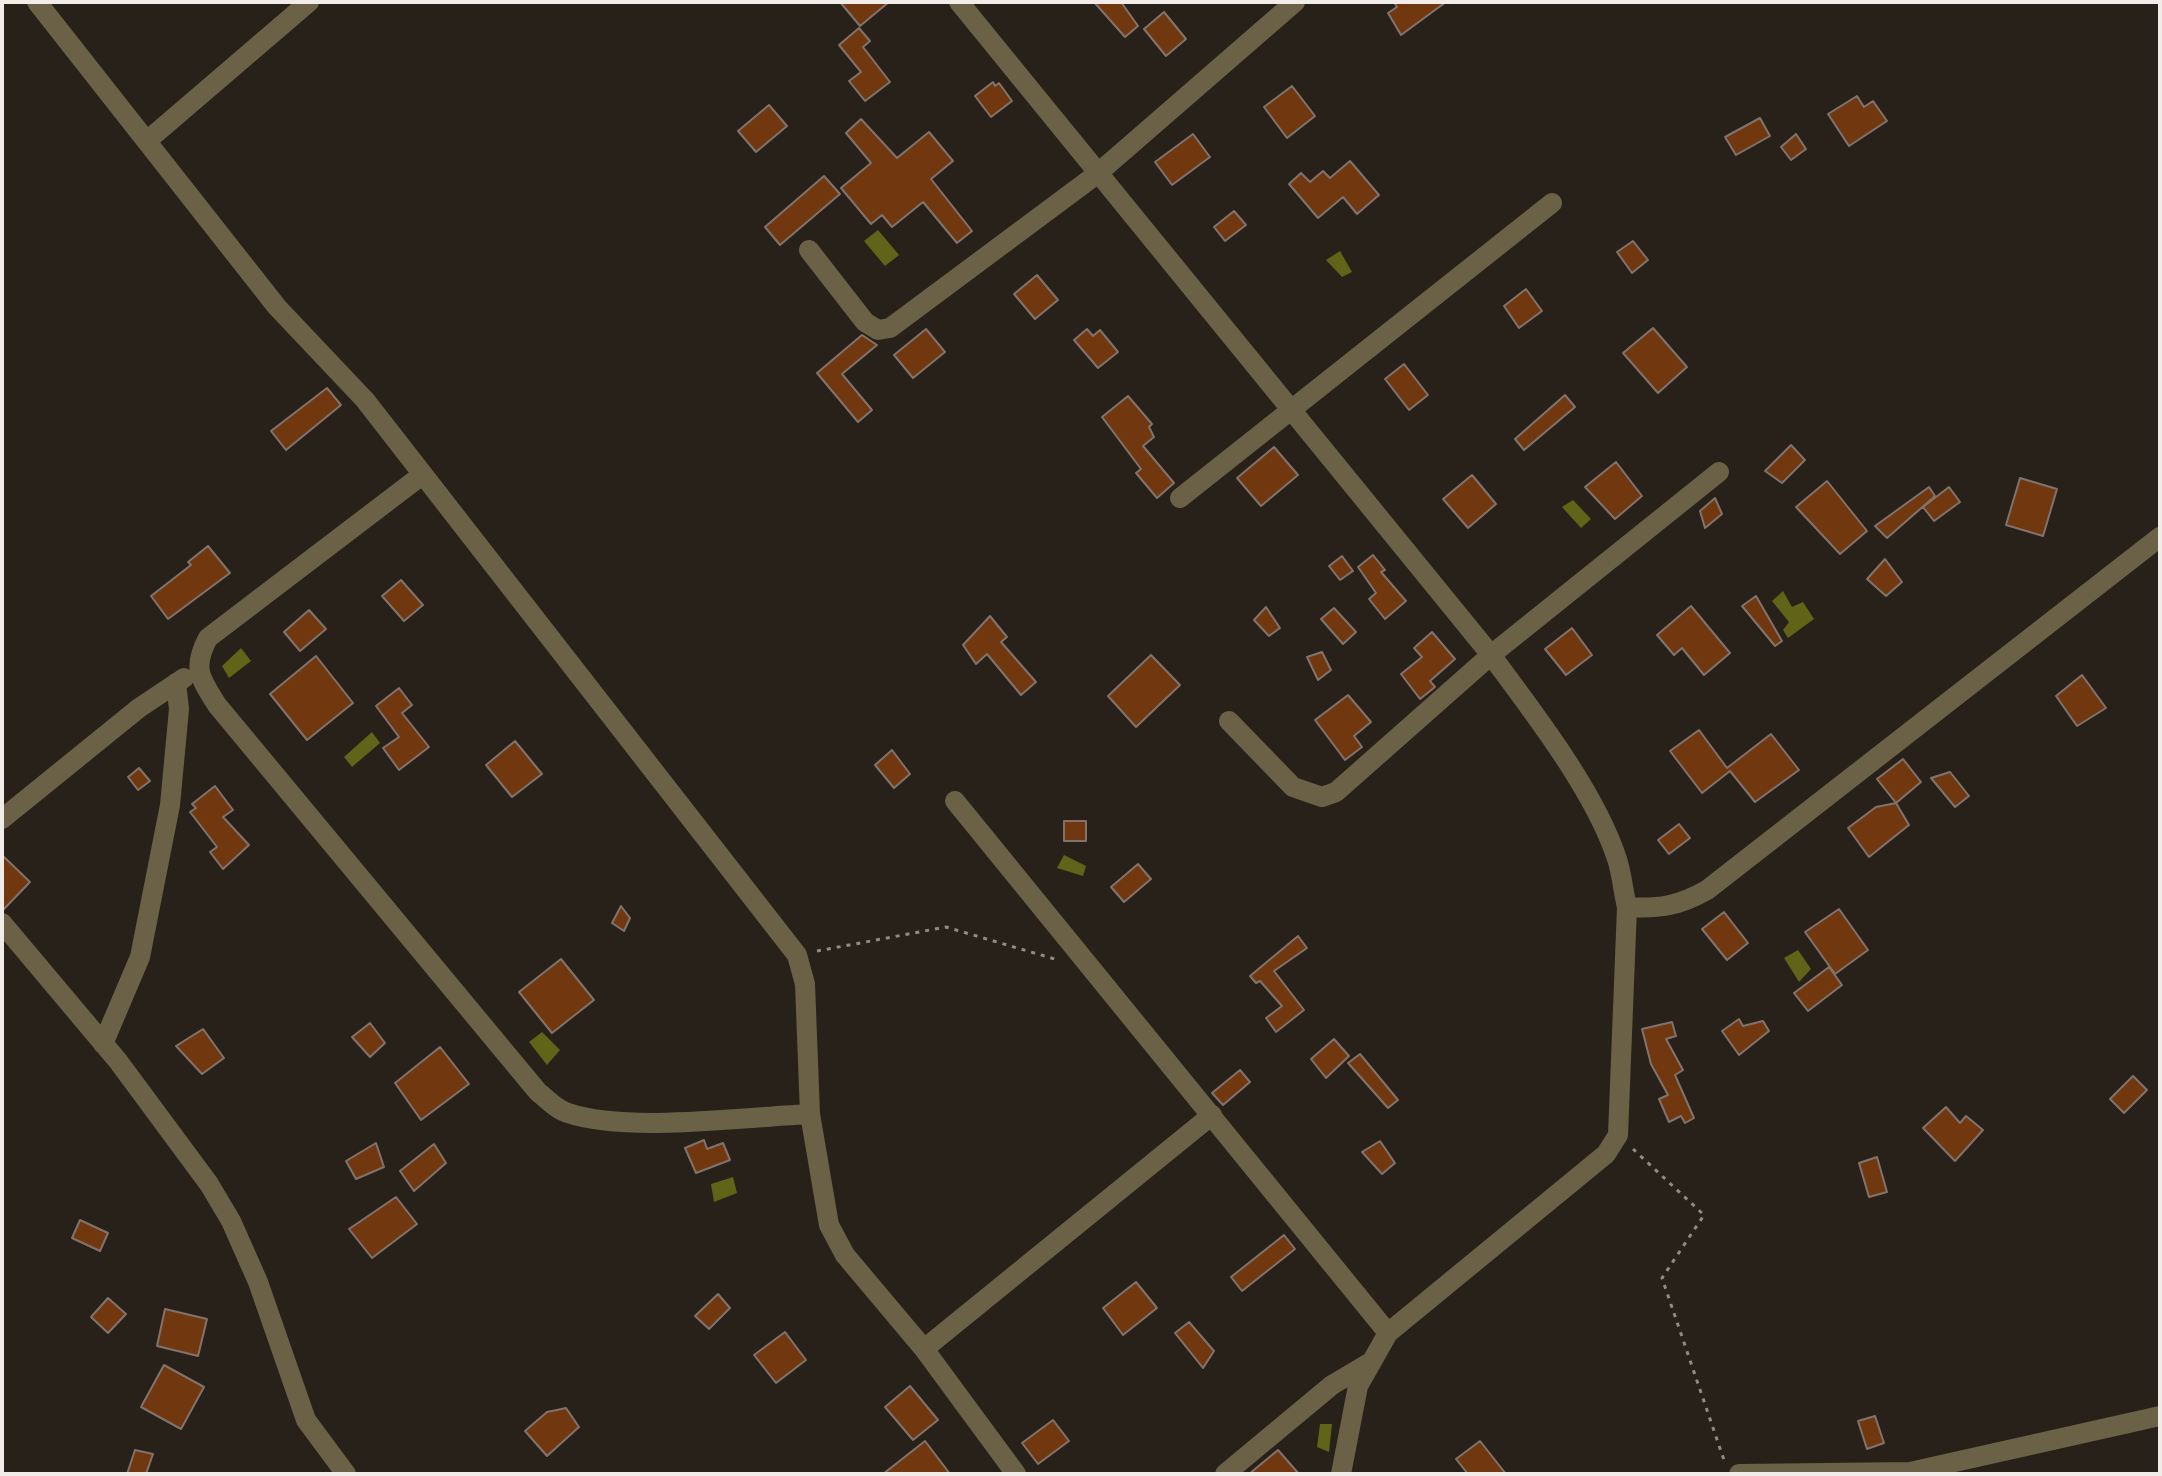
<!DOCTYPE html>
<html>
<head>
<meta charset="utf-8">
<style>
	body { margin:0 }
	#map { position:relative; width:2162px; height:1476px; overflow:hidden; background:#282119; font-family:"Source Serif 4",serif }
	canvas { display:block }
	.frame { position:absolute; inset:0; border:4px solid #f1ece7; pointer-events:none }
</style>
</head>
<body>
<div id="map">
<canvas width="2162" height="1476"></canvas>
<div class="frame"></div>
</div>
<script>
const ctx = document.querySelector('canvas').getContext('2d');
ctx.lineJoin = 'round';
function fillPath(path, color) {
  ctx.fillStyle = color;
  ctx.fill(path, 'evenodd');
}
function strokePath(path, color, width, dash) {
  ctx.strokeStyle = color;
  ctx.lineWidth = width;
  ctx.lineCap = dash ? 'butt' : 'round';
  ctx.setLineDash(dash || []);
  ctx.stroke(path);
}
const water = new Path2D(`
	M878,230L899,255L885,266L864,241Z
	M1340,251L1352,272L1342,277L1326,260Z
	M1573,500L1591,519L1581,528L1562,507Z
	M1783,591L1792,607L1803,602L1814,619L1788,638L1783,630L1789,622L1772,601Z
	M241,648L251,661L229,678L222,666Z
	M372,732L380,743L352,767L344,757Z
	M1064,855L1086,866L1083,876L1057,868Z
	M1798,950L1811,969L1799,982L1784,958Z
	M542,1032L560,1050L547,1065L529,1042Z
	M733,1177L737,1193L714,1202L711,1184Z
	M1320,1424H1332L1329,1452L1317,1447Z`);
const building = new Path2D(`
	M840,2H889L860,26Z
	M1094,2H1121L1138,26L1125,37Z
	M1394,2H1446L1401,35L1388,13L1397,7Z
	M1164,12L1186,39L1166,56L1144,29Z
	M859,28L870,41L863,47L890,82L865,101L849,81L861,72L839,45Z
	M993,82L995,86L999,83L1012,101L991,117L975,96Z
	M1292,86L1315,116L1287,138L1264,107Z
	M1857,96L1864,107L1873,101L1887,121L1849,146L1828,114Z
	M769,105L787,126L756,152L738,131Z
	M1760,118L1770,136L1736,155L1725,137Z
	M861,119L897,158L929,132L953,161L931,179L972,231L957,243L923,202L892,227L882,215L871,224L841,188L871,163L846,133Z
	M1193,134L1210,157L1172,185L1155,162Z
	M1796,134L1806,149L1791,160L1781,147Z
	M1350,161L1379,195L1357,214L1343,197L1318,218L1289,184L1301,173L1310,182L1323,171L1330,178Z
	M824,176L840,194L780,245L765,227Z
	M1234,211L1246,225L1225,241L1214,227Z
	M1633,241L1648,260L1632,273L1617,252Z
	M1037,275L1058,300L1035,319L1014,294Z
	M1526,289L1542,311L1519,328L1504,306Z
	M1653,328L1687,367L1658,393L1623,353Z
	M926,329L945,352L913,378L894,355Z
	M1087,329L1093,336L1100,330L1118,352L1098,368L1074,340Z
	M862,335L877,345L842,374L872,410L858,422L817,373Z
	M1404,364L1428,395L1409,410L1385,379Z
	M327,388L341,405L286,450L271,431Z
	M1565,395L1575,407L1524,450L1515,439Z
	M1128,396L1152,424L1149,427L1154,437L1143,446L1174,483L1157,498L1136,473L1141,469L1102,417Z
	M1791,445L1805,460L1782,483L1765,471Z
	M1274,447L1298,475L1261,506L1237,478Z
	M1616,462L1642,496L1615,519L1585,487Z
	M1472,475L1496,504L1468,528L1443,499Z
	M2020,478L2057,489L2043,536L2006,525Z
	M1827,481L1867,531L1840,554L1796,507Z
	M1929,487L1935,496L1887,538L1875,526Z
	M1949,487L1960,502L1934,521L1923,507Z
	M1715,498L1722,514L1705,528L1700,511Z
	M208,546L230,573L168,619L151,596L191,565L188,562Z
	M1373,555L1385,570L1381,572L1406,601L1385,619L1369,599L1376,593L1358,567Z
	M1342,556L1353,571L1340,580L1329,566Z
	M1885,559L1902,582L1886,596L1867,579Z
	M401,580L423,605L404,621L382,596Z
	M1756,596L1782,641L1775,646L1742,606Z
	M1691,606L1730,653L1704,675L1682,648L1674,655L1657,635Z
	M1266,607L1280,628L1269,636L1254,620Z
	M1334,608L1356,632L1343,644L1321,619Z
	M309,610L326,629L300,651L284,632Z
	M990,616L1007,637L1001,642L1036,682L1021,695L987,654L976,664L963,645Z
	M1572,628L1592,655L1566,675L1545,649Z
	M1432,632L1455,659L1430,681L1435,687L1420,699L1401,674L1422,657L1414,648Z
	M1322,652L1331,670L1318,680L1307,657Z
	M1151,655L1180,685L1136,727L1108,696Z
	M316,656L353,703L307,740L270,694Z
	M2082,675L2106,708L2077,726L2056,696Z
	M399,688L412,705L402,713L429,747L399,770L383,748L399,737L376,706Z
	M1348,695L1371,722L1354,736L1362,747L1345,760L1315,720Z
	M1699,730L1727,768L1771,734L1799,770L1755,802L1730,771L1702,793L1670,751Z
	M515,741L542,774L512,797L486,765Z
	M892,750L910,774L894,788L875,765Z
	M1903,759L1921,782L1896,803L1877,779Z
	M139,768L150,781L138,790L128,777Z
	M1950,772L1969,796L1955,807L1931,778Z
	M215,786L233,810L223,817L249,845L223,869L210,852L217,847L190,812L196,808L192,804Z
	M1896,803L1909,825L1869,857L1848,828L1876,807Z
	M1064,821H1086V841H1064Z
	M1679,824L1690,838L1669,854L1658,840Z
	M2,855L30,882L3,910H2Z
	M1138,864L1151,879L1124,902L1111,887Z
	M621,906L630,918L624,931L612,923Z
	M1839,909L1868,950L1835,974L1805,932Z
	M1724,912L1748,943L1727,960L1702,929Z
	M1298,936L1307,948L1274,971L1304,1010L1276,1032L1266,1018L1282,1006L1260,981L1256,983L1250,976Z
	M561,959L594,1000L552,1033L519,992Z
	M1829,967L1842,985L1808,1011L1794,993Z
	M1739,1019L1743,1026L1763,1021L1769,1031L1739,1055L1722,1031Z
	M1672,1022L1676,1036L1666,1039L1683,1070L1675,1075L1694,1118L1685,1123L1681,1116L1669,1122L1659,1099L1668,1095L1651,1064L1642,1029Z
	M370,1023L385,1043L370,1057L352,1037Z
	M203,1029L224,1058L202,1074L176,1046Z
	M1334,1039L1349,1056L1326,1078L1311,1059Z
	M440,1047L469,1084L421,1120L395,1083Z
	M1360,1054L1398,1100L1388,1108L1348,1063Z
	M1240,1070L1250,1082L1223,1105L1212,1093Z
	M2133,1076L2147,1090L2124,1113L2110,1099Z
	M1946,1107L1960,1123L1966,1116L1983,1130L1955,1161L1923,1128Z
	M704,1140L707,1149L723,1143L730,1160L696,1173L685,1148Z
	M1380,1141L1395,1163L1382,1174L1362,1152Z
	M376,1143L384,1167L356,1179L346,1161Z
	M434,1144L446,1163L414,1191L400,1171Z
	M1877,1157L1887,1192L1869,1197L1859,1163Z
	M396,1197L417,1224L372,1258L349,1229Z
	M80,1220L108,1233L100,1251L72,1238Z
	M1284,1235L1295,1249L1242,1291L1231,1277Z
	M1136,1282L1157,1308L1123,1335L1103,1308Z
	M718,1294L730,1308L709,1329L695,1316Z
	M108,1298L126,1314L108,1333L91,1317Z
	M165,1309L207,1319L198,1356L157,1346Z
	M1189,1322L1214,1351L1203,1368L1175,1333Z
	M785,1332L806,1360L776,1383L754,1355Z
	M164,1365L204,1387L181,1429L141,1407Z
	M910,1386L938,1420L913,1440L885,1407Z
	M566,1408L579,1427L547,1456L525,1431L547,1412Z
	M1875,1416L1884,1443L1867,1449L1858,1421Z
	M1053,1420L1069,1441L1038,1464L1022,1443Z
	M925,1441L950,1474H883Z
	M1480,1441L1506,1474H1468L1456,1459Z
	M135,1450L153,1454L146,1474H127Z
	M1278,1450L1299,1474H1249Z`);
const path = new Path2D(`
	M817,951L946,927L1058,960
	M1633,1149L1704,1215L1662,1278L1725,1463`);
const street = new Path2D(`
	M37,2L277,307L365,400L797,955L805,984L810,1114L829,1225L845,1255L924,1349L1016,1474
	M959,2L1491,655C1533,712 1595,791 1617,859C1622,874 1623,891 1627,907
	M148,140L309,2
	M809,250L865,322L878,330L890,328L1097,174L1295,2
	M422,475L208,638C192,668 200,678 217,705L538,1092C547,1099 557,1110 568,1113C626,1133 746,1117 810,1114
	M1180,498L1552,203
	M1229,721L1293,787L1322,797L1336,792L1491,655L1719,472
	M955,801L1388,1333
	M2,819L139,708L184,678
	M2,923L118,1061L209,1184L231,1221L258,1282L306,1420L346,1474
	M103,1044L140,957L170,805L179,709L176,683
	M924,1349L1212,1115
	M1225,1474L1332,1385L1369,1363
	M1341,1474L1358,1386L1388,1333L1606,1154L1618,1135L1627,907C1659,909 1679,906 1707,890L2160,537
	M1739,1474L1910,1472L2160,1416`);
fillPath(water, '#616318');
fillPath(building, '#713810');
strokePath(building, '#80736d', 2);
strokePath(path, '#918b84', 3, [4, 6]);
strokePath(street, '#6b6146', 20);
</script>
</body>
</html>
